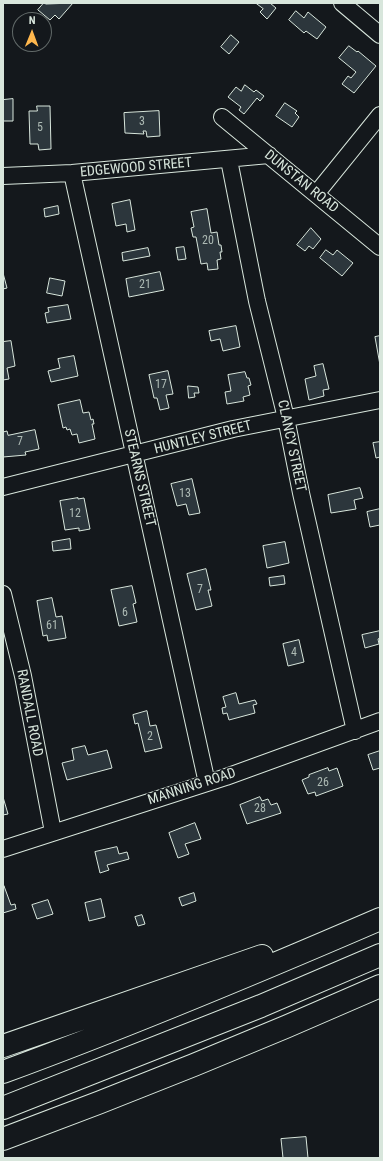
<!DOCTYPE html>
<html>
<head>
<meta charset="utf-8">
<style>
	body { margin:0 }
	#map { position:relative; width:383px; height:1161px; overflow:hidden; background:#14181c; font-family:"Roboto Condensed",sans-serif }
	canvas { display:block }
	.frame { position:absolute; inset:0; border:4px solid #d8e6dc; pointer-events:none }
	.north { position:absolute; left:12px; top:12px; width:40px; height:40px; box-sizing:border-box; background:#14181c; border:1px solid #626a69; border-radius:50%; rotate:1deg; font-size:11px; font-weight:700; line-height:16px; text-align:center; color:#d8e6dc }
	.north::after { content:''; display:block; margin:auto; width:14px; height:18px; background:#ffb74d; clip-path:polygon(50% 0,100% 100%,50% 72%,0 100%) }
</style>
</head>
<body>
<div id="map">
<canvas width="383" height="1161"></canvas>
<div class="frame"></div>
<div class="north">N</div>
</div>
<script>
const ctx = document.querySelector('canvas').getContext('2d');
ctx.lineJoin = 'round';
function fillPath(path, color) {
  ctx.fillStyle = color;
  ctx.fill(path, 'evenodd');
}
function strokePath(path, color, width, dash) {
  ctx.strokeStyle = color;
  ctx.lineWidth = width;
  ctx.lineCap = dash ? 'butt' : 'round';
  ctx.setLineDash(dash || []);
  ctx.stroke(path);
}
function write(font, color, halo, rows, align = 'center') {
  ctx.font = font + ' "Roboto Condensed",sans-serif';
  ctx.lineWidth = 3;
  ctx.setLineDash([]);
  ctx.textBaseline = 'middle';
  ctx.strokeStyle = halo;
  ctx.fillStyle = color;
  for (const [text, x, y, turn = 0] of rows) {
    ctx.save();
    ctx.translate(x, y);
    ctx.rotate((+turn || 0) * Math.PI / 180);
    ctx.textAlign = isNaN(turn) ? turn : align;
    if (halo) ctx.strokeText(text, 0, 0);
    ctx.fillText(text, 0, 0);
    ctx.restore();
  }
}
const building = new Path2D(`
	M44,3L46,4L73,3L59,19L55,15L50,20L38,10Z
	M256,3H270L276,8L267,19L260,12L263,9Z
	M296,11L304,18L308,12L326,27L317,39L306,31L304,33L289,20Z
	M231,35L239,42L229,54L221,47Z
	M349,46L357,52L358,51L376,66L354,93L342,84L348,76L351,78L356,72L339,58Z
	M245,85L254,92L256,90L264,96L260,101L257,98L244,114L239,110L241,107L228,97L236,87L241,91Z
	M13,99V121H3V100Z
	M285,103L297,111L295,113L299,117L292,127L276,116Z
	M37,106H50L51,149L39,150L38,144H30L29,111H37Z
	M159,111L160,136L147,137L146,131H143L144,134L125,133L124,113Z
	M130,200L135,230L127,232L126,224L116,226L112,204Z
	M58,206L59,214L45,217L44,209Z
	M207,209L211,233L217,232L219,245H221L222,252H220L221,259L217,260L218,269L208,270L207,263L201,264L196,237H193L191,228L194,227L191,212Z
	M311,228L321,239L313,249L309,246L305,251L297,245Z
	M184,247L186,259L178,260L176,248Z
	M148,248L150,256L123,261L122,253Z
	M326,250L333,255L337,250L353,263L342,276L320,258Z
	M160,272L164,290L129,297L126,279Z
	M3,273L7,288L3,289Z
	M50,278L65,281L62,296L47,293Z
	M68,305L71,319L47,323L45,313L49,312L48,308Z
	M236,326L240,347L223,351L220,339L211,341L209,331Z
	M380,336V365L375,337Z
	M11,341L15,366L7,368L9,379L3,380V342Z
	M74,356L78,376L51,382L48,371L60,368L58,359Z
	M323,364L329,389L323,390L324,396L309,400L305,379L316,376L314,366Z
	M168,371L173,394L166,395L169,408L160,410L157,398H154L149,375Z
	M245,372L247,378H249L251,385L248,386L250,395L243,397L244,401L227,404L225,392L231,391L228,375Z
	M188,386L198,387L199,393H194L195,397L189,398Z
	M80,400L83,413L89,412L91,420L93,419L94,424H92L95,439L79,443L77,434L72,435L70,429L67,430L66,427L63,428L58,405Z
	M35,430L39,449L25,452L26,455L3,457V432L7,431L8,435Z
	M380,442V457L376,458L373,443Z
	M192,479L200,513L189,515L186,504L177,506L171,484Z
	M360,488L363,498L354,500L356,509L331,513L328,495Z
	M78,498V499L84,498L90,529L79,531V528L65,530L60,501Z
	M380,509V525L370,527L367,512Z
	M70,539L71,549L53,551L52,542Z
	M285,542L289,563L267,568L263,546Z
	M206,569L211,590H208L212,606L196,610L187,574Z
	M284,576L285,584L270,586L269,578Z
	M132,586L136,603L133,604L137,622L119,626L111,590Z
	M52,598L56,617L62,616L66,638L48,641L47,635L43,636L37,601Z
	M380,631V638L378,639L379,644L365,648L362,635Z
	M299,640L304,662L288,666L283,644Z
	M236,693L239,704L255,700L257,704L253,705L255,713L229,720L227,713L223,714L222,708L226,707L223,697Z
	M147,711L150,726L156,725L162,748L145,752L138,723L135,724L133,715Z
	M85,746L88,755L107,750L112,768L67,780L62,763L74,760L72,749Z
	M380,751V768L373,770L368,755Z
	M328,768L329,771L337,768L343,786L316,796L315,792L308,794L302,780L309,777V775Z
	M3,797L8,814L3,815Z
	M260,797L262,801L268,799L271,805L277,803L281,813L247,824L240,805Z
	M195,823L201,839L185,844L189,854L178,858L169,833Z
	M117,847L119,854L127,852L129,859L107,865L109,870L100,873L95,852Z
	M4,886L11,905L15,904L16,909L3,913Z
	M194,893L196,901L182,906L179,898Z
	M101,899L105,917L89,921L85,903Z
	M48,900L53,914L37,919L32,905Z
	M142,915L145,924L138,926L135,917Z
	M306,1137L308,1158H283L281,1139Z`);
const minor = new Path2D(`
	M342,3L380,35
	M222,117L380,247
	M229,160L257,301L286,418L301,493L355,731
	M72,173L207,783
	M3,176L72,173L269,155
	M316,194L380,115
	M3,487L233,429L380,400
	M3,594L23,676L53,832
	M3,849L226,777L380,721`);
const highway = new Path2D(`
	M3,1046L262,956
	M3,1072C131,1025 255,973 380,919
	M3,1108L261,1006L380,955
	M3,1139C130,1092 256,1041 380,986`);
const numberNames = [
	["3",142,122],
	["5",40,128],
	["20",208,241],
	["21",145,285],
	["17",161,385],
	["7",20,442],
	["13",185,494],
	["12",75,514],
	["7",200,590],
	["6",125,613],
	["61",52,626],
	["4",294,653],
	["2",150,737],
	["26",323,783],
	["28",260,809]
];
const streetNames = [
	["EDGEWOOD STREET",136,168,-5],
	["DUNSTAN ROAD",301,182,39],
	["HUNTLEY STREET",203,438,-14],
	["CLANCY STREET",291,446,78],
	["STEARNS STREET",139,478,77],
	["RANDALL ROAD",29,713,79],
	["MANNING ROAD",192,787,-18]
];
fillPath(building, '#2c363c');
strokePath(building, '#d8e6dc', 1);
strokePath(minor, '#d8e6dc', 18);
strokePath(highway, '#d8e6dc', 24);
strokePath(minor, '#14181c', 16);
strokePath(highway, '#14181c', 22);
write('12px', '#adbab4', null, numberNames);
write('14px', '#d8e6dc', '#14181c', streetNames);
</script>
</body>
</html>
